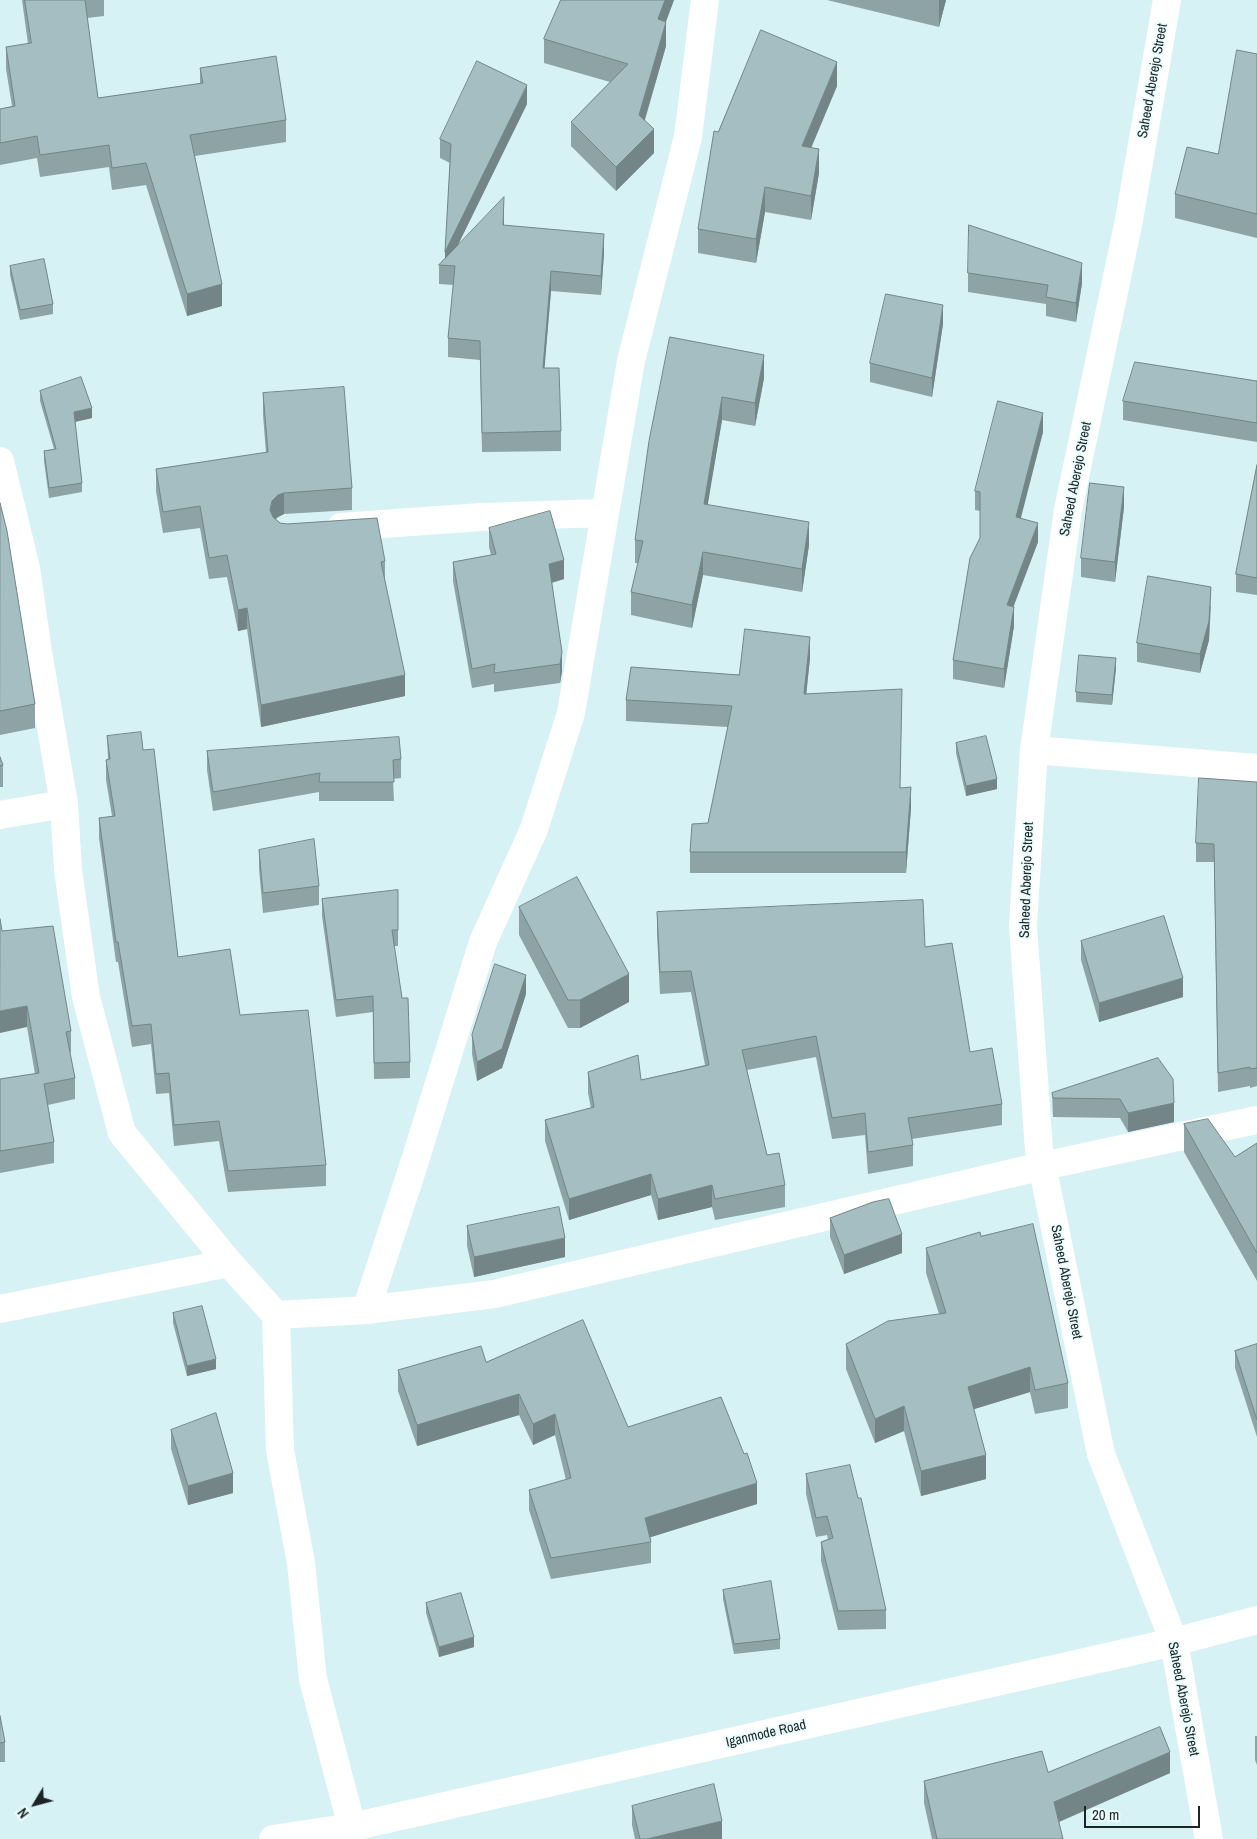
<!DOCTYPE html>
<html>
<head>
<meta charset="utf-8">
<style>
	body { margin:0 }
	#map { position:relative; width:1257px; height:1839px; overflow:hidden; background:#d7f2f5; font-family:"Archivo Narrow",sans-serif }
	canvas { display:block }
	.north { position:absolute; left:10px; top:1779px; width:50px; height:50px; -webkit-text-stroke:4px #ecfdff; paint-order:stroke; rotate:233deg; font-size:14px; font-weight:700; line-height:20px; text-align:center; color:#1b2526 }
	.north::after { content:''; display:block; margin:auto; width:18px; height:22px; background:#1b2526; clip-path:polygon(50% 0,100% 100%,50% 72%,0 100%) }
	.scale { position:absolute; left:1084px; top:1806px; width:116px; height:22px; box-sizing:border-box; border:2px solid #1b2526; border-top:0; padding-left:6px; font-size:15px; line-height:18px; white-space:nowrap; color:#1b2526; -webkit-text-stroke:4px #ecfdff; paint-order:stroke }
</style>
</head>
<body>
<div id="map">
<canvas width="1257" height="1839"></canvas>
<div class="north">N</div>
<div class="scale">20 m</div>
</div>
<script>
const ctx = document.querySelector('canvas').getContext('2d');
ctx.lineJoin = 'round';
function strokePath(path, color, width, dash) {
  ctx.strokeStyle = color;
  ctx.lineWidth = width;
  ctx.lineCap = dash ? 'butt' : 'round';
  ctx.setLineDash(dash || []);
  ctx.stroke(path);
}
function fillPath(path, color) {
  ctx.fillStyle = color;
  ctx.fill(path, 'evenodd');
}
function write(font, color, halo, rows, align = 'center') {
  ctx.font = font + ' "Archivo Narrow",sans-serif';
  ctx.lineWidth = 4;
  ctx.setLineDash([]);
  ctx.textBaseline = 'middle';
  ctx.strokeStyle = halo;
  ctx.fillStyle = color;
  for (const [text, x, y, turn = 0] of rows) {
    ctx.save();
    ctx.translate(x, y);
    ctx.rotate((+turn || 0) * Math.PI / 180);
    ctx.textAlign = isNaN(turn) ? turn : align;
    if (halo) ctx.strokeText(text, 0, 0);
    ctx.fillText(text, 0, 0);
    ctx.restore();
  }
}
const street = new Path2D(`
	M1167,0L1129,220L1068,510L1034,750L1023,926L1039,1150L1101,1454L1174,1642L1209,1839
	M0,461L26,568L38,652L64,804L68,870L86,997L122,1133L229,1263L276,1315L280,1450L301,1563L313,1679L352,1827L350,1839
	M341,527L481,517L604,513
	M1034,750L1257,768
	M0,815L64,804
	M0,1309L229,1263
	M366,1310L413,1167L483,942L534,829L571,713L631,361L688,137L705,0
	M276,1315L366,1310L494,1294L1043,1166L1257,1120
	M273,1839L352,1827L1174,1642L1257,1620`);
const wall = new Path2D(`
	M22,0H104V16L87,18L98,98L200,84V68L286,120V142L195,156L222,306L187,316L146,185L112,190L109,167L40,177L37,158L0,165V109L12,106L6,69V47L28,44Z
	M561,0H674L666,21V46L645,120L654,153L616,191L571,146V122L610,82L544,63V39Z
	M827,0H946L939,27Z
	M1257,54V238L1175,218V194L1218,154Z
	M837,86L811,147L819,173L811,220L765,212L756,263L698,253V229L718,132Z
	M527,104L458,245L504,216V225L604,253L601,295L551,291L544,368L561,431V451L482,452L480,360L448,357V338L454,285L439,284V265L445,258L450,163L440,158V139Z
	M10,266L53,304V314L20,320L10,275Z
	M968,273L1082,283L1076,322L1046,316V304L968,292Z
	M943,324L932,397L870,382V363Z
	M670,337L764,378L755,426L722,420L707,505L809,545L802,592L703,575L692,628L631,615V592L638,563H635V540Z
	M1257,381V442L1123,420V401Z
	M40,391L92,418L75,422L82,483V492L49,498L44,461V451L54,449L40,401Z
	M263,393L352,488V510L284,514L278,517L275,519L280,523L385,561V582L405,696L261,727L247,629L238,631L227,577L209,579L200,528L163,533L156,491V469L266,453L263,415Z
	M1043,432L1020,518L1038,542L1013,606L1014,626L1004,688L953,679V660L980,538V511L975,510V491Z
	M1257,465V595L1236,592V574Z
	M0,503L35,704V728L0,735Z
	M1124,507L1115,582L1081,577V558Z
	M489,528L564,579L552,583L562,671L560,683L494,692V684L472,688L453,581V562L491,555L489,547Z
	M1211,606L1209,640L1200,673L1137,662V643Z
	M810,658L806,694L901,788L911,808L906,873H690V852L708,823L728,727L626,721V700Z
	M1116,668L1112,705L1076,702V692Z
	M107,736L143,750L178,957L240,1015L326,1165V1186L228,1192L219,1141L174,1146L169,1093L156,1094L151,1044L132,1047L118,962H116L99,838V818L112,816L106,780V760L108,759Z
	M956,743L997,789L966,796L956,753Z
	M207,751L401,759V778L393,779L394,801H319V792L213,811L207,770Z
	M0,757L3,765V787H0Z
	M1257,782V1086L1250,1088V1086L1218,1092L1214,862H1196V843Z
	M259,850L319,886V905L263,913L259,869Z
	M398,890V946H394L410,1062V1078L374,1079L373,1012L336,1017L322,916V899Z
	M519,907L629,1002L580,1028H568L519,935Z
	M657,912L925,947L970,1052L1002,1104V1125L912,1139L913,1145V1166L868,1174L865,1135L832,1139L816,1057L747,1070L767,1155L785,1185V1207L715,1220L712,1207L658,1220L651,1195L569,1220L545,1141V1120L591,1108L588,1093V1072L641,1080L705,1065L691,992L660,994L657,933Z
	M2,931L71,1031V1052L70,1053L75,1078V1099L48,1105L54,1142V1163L0,1173V1079L35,1074L27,1027Z
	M1081,941L1183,997L1099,1022L1081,960Z
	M526,994L502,1068L477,1081L472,1054V1035Z
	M1158,1058L1174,1122L1128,1132L1120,1118L1053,1117L1052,1093Z
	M1184,1124L1235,1157L1257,1143V1281L1184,1152Z
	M830,1218L902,1253L844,1274L830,1237Z
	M467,1226L565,1257L474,1277L467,1246Z
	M981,1236L1068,1383V1408L1035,1414L1030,1392L974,1409L986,1479L921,1496L904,1431L875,1443L846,1369V1344L939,1314L926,1273V1248Z
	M173,1313L216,1369L187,1376L173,1323Z
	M1257,1344V1437L1235,1368V1351Z
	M486,1362L628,1427L757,1504L650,1537L651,1542V1563L551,1579L529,1510V1490L566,1480L555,1435L533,1445L519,1415L417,1446L398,1391V1370Z
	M171,1430L233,1493L188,1505L171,1449Z
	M806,1474L886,1610V1629L838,1630L821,1561V1542L828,1539L827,1535L816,1537L806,1494Z
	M723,1590L780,1639V1649L734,1654L723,1599Z
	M426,1603L474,1647L439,1657L426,1613Z
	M0,1716L5,1742V1762H0Z
	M1255,1736H1257V1765L1255,1760Z
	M1048,1772L1170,1773L1059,1822L1063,1839H932L924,1803V1781Z
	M632,1806L722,1839H635L632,1825Z`);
const shadedWall = new Path2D(`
	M665,0H674L658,43V19Z
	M939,0H946L939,27Z
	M666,22V46L639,139V115Z
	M837,62V86L802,170V146Z
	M527,85V104L448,265H445V252Z
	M654,129V153L616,191V167Z
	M819,149V173L811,220V196Z
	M765,187V212L756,263V239Z
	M504,197V216L503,245V225Z
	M604,234V253L601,295V276Z
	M1082,263V283L1076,322V303Z
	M551,271V291L543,387V368Z
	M222,284V306L187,316V294Z
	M943,305V324L932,397V378Z
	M764,355V378L755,426V403Z
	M722,397V420L704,527V504Z
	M92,408V418L74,422V412Z
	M1043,413V432L1016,537V517Z
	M1124,487V507L1115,582V562Z
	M284,493V514L278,517L272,523L270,510L272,501L278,495Z
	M809,522V545L802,592V569Z
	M1038,523V542L1007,624V605Z
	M703,552V575L692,628V605Z
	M564,560V579L549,583V564Z
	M1211,587L1209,640L1200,673V654Z
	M1014,607V626L1004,688V669Z
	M247,608V629L238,631V610Z
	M810,637V658L804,716V694Z
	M562,652V671L560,683V664Z
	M1116,658V668L1112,705V695Z
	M405,675V696L261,727V705Z
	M997,779V789L966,796V786Z
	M911,787V808L906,873V852Z
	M629,974V1002L580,1028V1000Z
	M526,975V994L502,1068L477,1081V1062Z
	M1183,978V997L1099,1022V1003Z
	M27,1006V1027L0,1033V1011Z
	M1174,1103V1122L1128,1132V1113Z
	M651,1174V1195L569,1220V1199Z
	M712,1185V1207L658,1220V1199Z
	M902,1234V1253L844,1274V1255Z
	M565,1238V1257L474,1277V1257Z
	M216,1359V1369L187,1376V1366Z
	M1030,1367V1392L968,1411V1387Z
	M519,1394V1415L417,1446V1425Z
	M904,1406V1431L875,1443V1419Z
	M555,1414V1435L533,1445V1424Z
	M986,1455V1479L921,1496V1471Z
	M233,1473V1493L188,1505V1486Z
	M757,1483V1504L645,1539V1518Z
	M474,1637V1647L439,1657V1647Z
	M1170,1752V1773L1054,1824V1802Z
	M722,1821V1839H647Z`);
const building = new Path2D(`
	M25,0H85L98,98L203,83L200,68L276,56L286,120L190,135L222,284L187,294L146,163L112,168L109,145L40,155L37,136L0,143V109L15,106L6,47L31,43Z
	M561,0H665L658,19L666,22L639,115L654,129L616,167L571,122L628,64L544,39Z
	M761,30L837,62L802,146L819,149L811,196L765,187L756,239L698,229L714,131L718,132Z
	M1237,50L1257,54V214L1175,194L1187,147L1218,154Z
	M477,61L527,85L445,252L451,144L440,139Z
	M504,197L503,225L604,234L601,276L551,271L543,368H559L561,431L482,433L480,341L448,338L455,266L439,265Z
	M969,225L1082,263L1076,303L1046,297L1048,285L968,273Z
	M44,259L53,304L20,310L10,266Z
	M886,294L943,305L932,378L870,363Z
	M670,337L764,355L755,403L722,397L704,504L809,522L802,569L703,552L692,605L631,592L643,541L635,540L649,441Z
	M1135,362L1257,381V423L1123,401Z
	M81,377L92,408L74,412L82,483L49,488L44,451L56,449L40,391Z
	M344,387L352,488L284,493L278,495L272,501L270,510L273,517L280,523L287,524L377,518L385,561L381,562L405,675L261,705L247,608L238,610L227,555L209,558L200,506L163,512L156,469L268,452L263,393Z
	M998,401L1043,413L1016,517L1038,523L1007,605L1014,607L1004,669L953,660L970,558L980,538V492L975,491Z
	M1257,465V578L1236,574Z
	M1090,483L1124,487L1115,562L1081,558Z
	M0,503L7,531L35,704L0,711Z
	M550,511L564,560L549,564L562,652L560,664L494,673L495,664L472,669L453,562L496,554L489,528Z
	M1148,576L1211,587L1209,621L1200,654L1137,643Z
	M745,629L810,637L804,694L902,689L900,788L911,787L906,852H690L692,824L708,823L732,706L626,700L631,667L739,675Z
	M1079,655L1116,658L1112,695L1076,692Z
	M141,732L143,750L154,749L178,957L230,949L240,1015L308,1010L326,1165L228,1171L219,1121L174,1125L169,1073L156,1074L151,1024L132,1026L118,942H116L99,818L115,816L106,760L110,759L107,736Z
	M986,736L997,779L966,786L956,743Z
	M399,737L401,759L393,760L394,782H319L320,773L213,792L207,751Z
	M0,757L3,765L0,766Z
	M1199,778L1257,782V1068L1250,1069V1067L1218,1073L1214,844L1196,843Z
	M314,839L319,886L263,893L259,850Z
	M577,877L629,974L580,1000H568L519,907Z
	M398,890V930H392L402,998H408L410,1062L374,1063L373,996L336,1000L322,899Z
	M923,900L925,947L952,943L970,1052L992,1048L1002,1104L908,1118L913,1145L868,1152L865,1113L832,1118L816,1036L742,1050L767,1155L779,1153L785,1185L715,1199L712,1185L658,1199L651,1174L569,1199L545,1120L594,1107L588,1072L638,1055L641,1080L709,1065L691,971L660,972L657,912Z
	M1164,916L1183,978L1099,1003L1081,941Z
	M0,919L2,931L53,926L71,1031L66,1032L75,1078L44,1084L54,1142L0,1151V1079L39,1073L27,1006L0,1011Z
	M495,964L526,975L502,1049L477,1062L472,1035Z
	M1158,1058L1173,1079L1174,1103L1128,1113L1120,1099L1053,1098L1052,1093Z
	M1208,1119L1235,1157L1257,1143V1253L1184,1124Z
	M889,1199L902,1234L844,1255L830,1218L873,1202Z
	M559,1207L565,1238L474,1257L467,1226Z
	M1033,1224L1068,1383L1035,1390L1030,1367L968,1387L986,1455L921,1471L904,1406L875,1419L846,1344L888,1321L946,1313L926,1248L980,1232L981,1236Z
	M202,1306L216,1359L187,1366L173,1313Z
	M583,1320L628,1427L721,1397L744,1454L747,1453L757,1483L645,1518L651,1542L551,1558L529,1490L571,1478L555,1414L533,1424L519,1394L417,1425L398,1370L481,1346L486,1362Z
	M1257,1344V1420L1235,1351Z
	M216,1413L233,1473L188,1486L171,1430Z
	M850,1465L858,1498H861L886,1610L838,1611L821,1542L833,1538L827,1516L816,1518L806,1474Z
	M771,1581L780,1639L734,1644L723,1590Z
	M461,1593L474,1637L439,1647L426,1603Z
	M0,1716L5,1742L0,1743Z
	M1160,1727L1170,1752L1054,1802L1063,1839H937L924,1781L1042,1751L1048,1772Z
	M714,1784L722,1821L647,1839H640L632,1806Z`);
const streetNames = [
	["Saheed Aberejo Street",1153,81,-80],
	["Saheed Aberejo Street",1076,479,-79],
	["Saheed Aberejo Street",1027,880,-88],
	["Saheed Aberejo Street",1066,1282,79],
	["Saheed Aberejo Street",1183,1699,79],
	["Iganmode Road",766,1734,-13]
];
strokePath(street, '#fff', 28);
fillPath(wall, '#8da3a6');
fillPath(shadedWall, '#738587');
fillPath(building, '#a4bec1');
strokePath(building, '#738587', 1);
write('14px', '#1b2526', '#ecfdff', streetNames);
</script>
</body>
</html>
